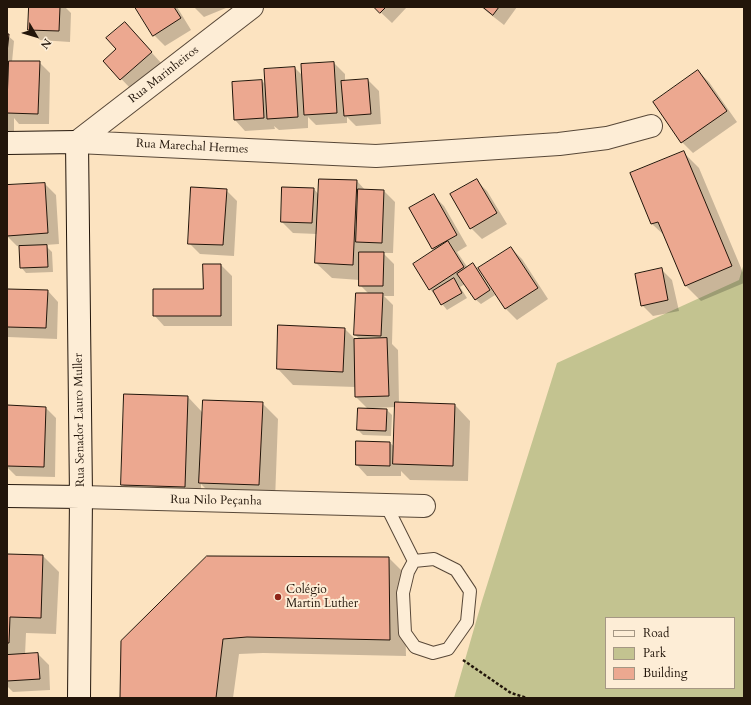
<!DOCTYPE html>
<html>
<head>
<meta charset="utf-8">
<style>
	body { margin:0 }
	#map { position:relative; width:751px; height:705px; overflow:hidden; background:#fce3c0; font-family:Cardo,serif }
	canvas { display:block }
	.frame { position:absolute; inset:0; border:8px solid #22150a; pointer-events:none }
	.legend { position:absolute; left:605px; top:617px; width:130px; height:72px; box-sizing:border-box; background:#fdedd6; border:1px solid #a59784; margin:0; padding:5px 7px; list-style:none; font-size:12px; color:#22150a }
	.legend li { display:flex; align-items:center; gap:8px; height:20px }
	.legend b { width:20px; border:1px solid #a59784 }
	.north { position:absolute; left:16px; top:16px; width:40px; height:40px; -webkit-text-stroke:3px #fdedd6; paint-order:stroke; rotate:128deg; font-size:11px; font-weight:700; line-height:16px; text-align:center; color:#22150a }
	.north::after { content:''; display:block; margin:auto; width:14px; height:18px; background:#22150a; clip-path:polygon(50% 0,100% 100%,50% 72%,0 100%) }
</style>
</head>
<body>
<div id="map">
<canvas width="751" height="705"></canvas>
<div class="frame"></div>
<ul class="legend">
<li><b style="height:5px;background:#fdedd6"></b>Road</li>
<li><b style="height:11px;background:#c3c390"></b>Park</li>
<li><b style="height:11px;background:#eca890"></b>Building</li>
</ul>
<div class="north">N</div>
</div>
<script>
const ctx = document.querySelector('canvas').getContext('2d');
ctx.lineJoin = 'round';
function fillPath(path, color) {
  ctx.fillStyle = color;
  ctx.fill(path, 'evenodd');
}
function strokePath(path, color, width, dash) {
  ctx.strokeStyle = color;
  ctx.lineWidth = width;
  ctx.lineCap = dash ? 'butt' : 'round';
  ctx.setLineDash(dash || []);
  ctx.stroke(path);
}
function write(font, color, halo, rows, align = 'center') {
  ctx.font = font + ' Cardo,serif';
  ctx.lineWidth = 4;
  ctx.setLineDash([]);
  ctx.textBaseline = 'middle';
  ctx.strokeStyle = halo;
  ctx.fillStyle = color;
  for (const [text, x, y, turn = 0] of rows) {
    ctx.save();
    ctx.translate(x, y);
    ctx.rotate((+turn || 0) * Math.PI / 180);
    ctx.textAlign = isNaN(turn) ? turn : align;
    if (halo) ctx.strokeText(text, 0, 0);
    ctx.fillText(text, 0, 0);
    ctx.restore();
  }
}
const green = new Path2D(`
	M744,263V698H454L482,601L557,363L739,280ZM606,618H734V688H606Z`);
const shadow = new Path2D(`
	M30,7H65L71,13L70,42L40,40L29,29Z
	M137,7H177L191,30L165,46L154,35Z
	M194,7H226V8L204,17Z
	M375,7H407L392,23Z
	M481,7H517L504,25Z
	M135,34L162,64L132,90L104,61Z
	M7,35L14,41L12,62H39L50,73L49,124H19L14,118V140H7V64L10,66V63H7Z
	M334,63L345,74V82L368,80L379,91L381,124L356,126L347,117V123L316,125L308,117V128L279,130L274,126L275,129L245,131L235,120L262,81L266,85L295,68L303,76Z
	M698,71L709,82L737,122L693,153L682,142Z
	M683,152L699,168L744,275V283L701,301L685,285L665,236L652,224Z
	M476,180L487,191L507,224L482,239L471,228Z
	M357,181L365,190L384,191L395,202L393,253H383L394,264V296H384L393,305L392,344L398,350L399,403L455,405L470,421L468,481L410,480L401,471V476H367L357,465L390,443L395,447L396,407L374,408V409L387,410L392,415L391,436L363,435L358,430L368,409L356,397V387L293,385L278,369L345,329L356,340H361L355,335L369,294L360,285V280L332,278L316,263L317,234L293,233L282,222L314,189L319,195Z
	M45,184L56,195L59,244L45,245L52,252L53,272L26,273L21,267L20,246H17L7,236V186Z
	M226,190L237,201L234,256L200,254L189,243Z
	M433,195L444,206L467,246L457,252L468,268L473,265L478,270L495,295L481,304L475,299L465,284L460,287L467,298L447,310L430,289L435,251L433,249Z
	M511,248L522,259L548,299L517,320L506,309L479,268Z
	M204,265H221L232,276V326H164L154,315L204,290Z
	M661,269L672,280L679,311L653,316L642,305Z
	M7,290L48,291L58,302L57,339L8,337Z
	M188,397L203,413L262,403L278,419L275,501L216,499L201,484V502L138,500L122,484Z
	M46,408L56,418L55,477L16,476L7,467V421Z
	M7,555L43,556L59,572L56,634L26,633L25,655L38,654L49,665L50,690L13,692L7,686Z
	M208,557L389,558L404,573L406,656L263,653L239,654L233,698H121Z`);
const building = new Path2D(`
	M29,7H60L59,31L28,30Z
	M135,7H174L181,18L153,36Z
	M374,7H386L380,13Z
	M483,7H499L493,15Z
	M125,22L152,52L120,80L103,61L116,49L106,38Z
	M7,34H9L7,53Z
	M9,61H40L38,114L7,113Z
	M334,62L337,113L304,115L301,64Z
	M295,67L298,117L267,119L264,69Z
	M698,70L727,111L681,143L653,102Z
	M368,79L371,114L344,116L341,81Z
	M262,80L264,118L234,120L232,82Z
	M684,151L732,266L685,286L658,222L651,224L630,173Z
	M319,179L357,180L353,265L315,263Z
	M477,179L497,213L470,229L450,194Z
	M45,183L48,233L7,236V185Z
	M191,187L227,189L223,245L188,244Z
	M282,187L314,188L312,223L281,222Z
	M358,189L384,190L382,243L356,242Z
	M434,194L457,235L432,249L409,208Z
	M448,241L464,267L429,290L413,264Z
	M47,245L48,267L20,268L19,246Z
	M511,247L538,288L505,309L478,268Z
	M359,252H384L383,286H359Z
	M473,263L490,290L475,300L457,274Z
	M203,264H221V316H153V289H203Z
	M662,268L668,300L641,306L635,274Z
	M454,278L462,293L441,305L433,291Z
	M7,289L48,290L46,328L7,327Z
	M356,293H383L381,336L354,335Z
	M278,325L345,328L343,372L277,369Z
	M387,338L389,396L355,397L354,339Z
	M124,394L188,396L185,487L121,485Z
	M203,400L263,402L259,485L199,483Z
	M395,402L455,404L453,466L393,464Z
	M7,405L46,407L44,467L7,466Z
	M358,408L387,409L386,431L357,430Z
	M356,441L390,442V466L356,465Z
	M7,554L43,555L41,618L10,617L9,643H7Z
	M207,556L389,557L390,640L247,637L223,639L216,698H120L121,641Z
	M38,653L40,679L7,681V655Z`);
const path = new Path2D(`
	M463,660L511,693L527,698`);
const lane = new Path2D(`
	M386,505L414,561L434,559L456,570L470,591L467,622L448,649L433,653L415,647L405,633L403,593L408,572L414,561`);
const street = new Path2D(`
	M77,142L376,156L559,144L607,138L651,126
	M77,142L252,7
	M81,497L424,506`);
const secondary = new Path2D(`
	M7,143L77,142L81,497L79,698
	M7,496L81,497`);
const markers = [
	[278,597,4,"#8f2418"]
];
const streetNames = [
	["Rua Marinheiros",164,75,-38],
	["Rua Marechal Hermes",192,147,3],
	["Rua Senador Lauro Muller",80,420,-91],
	["Rua Nilo Peçanha",216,501,1]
];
const poiNames = [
	["Colégio",286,590],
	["Martin Luther",286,604]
];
fillPath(green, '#c3c390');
fillPath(shadow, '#0003');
fillPath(building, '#eca890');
strokePath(building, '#22150a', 1);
strokePath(lane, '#584838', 14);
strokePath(street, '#584838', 24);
strokePath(secondary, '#22150a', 24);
strokePath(path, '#22150a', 2.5, [3, 2]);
strokePath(lane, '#fdedd6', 12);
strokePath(street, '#fdedd6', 22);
strokePath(secondary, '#fdedd6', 22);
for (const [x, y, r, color] of markers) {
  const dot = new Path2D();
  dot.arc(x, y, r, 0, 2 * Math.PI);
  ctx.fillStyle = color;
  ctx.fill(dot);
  strokePath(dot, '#fdedd6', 1.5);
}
write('12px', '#22150a', '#fdedd6', streetNames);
write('12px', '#22150a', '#fdedd6', poiNames, 'left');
</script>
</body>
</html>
